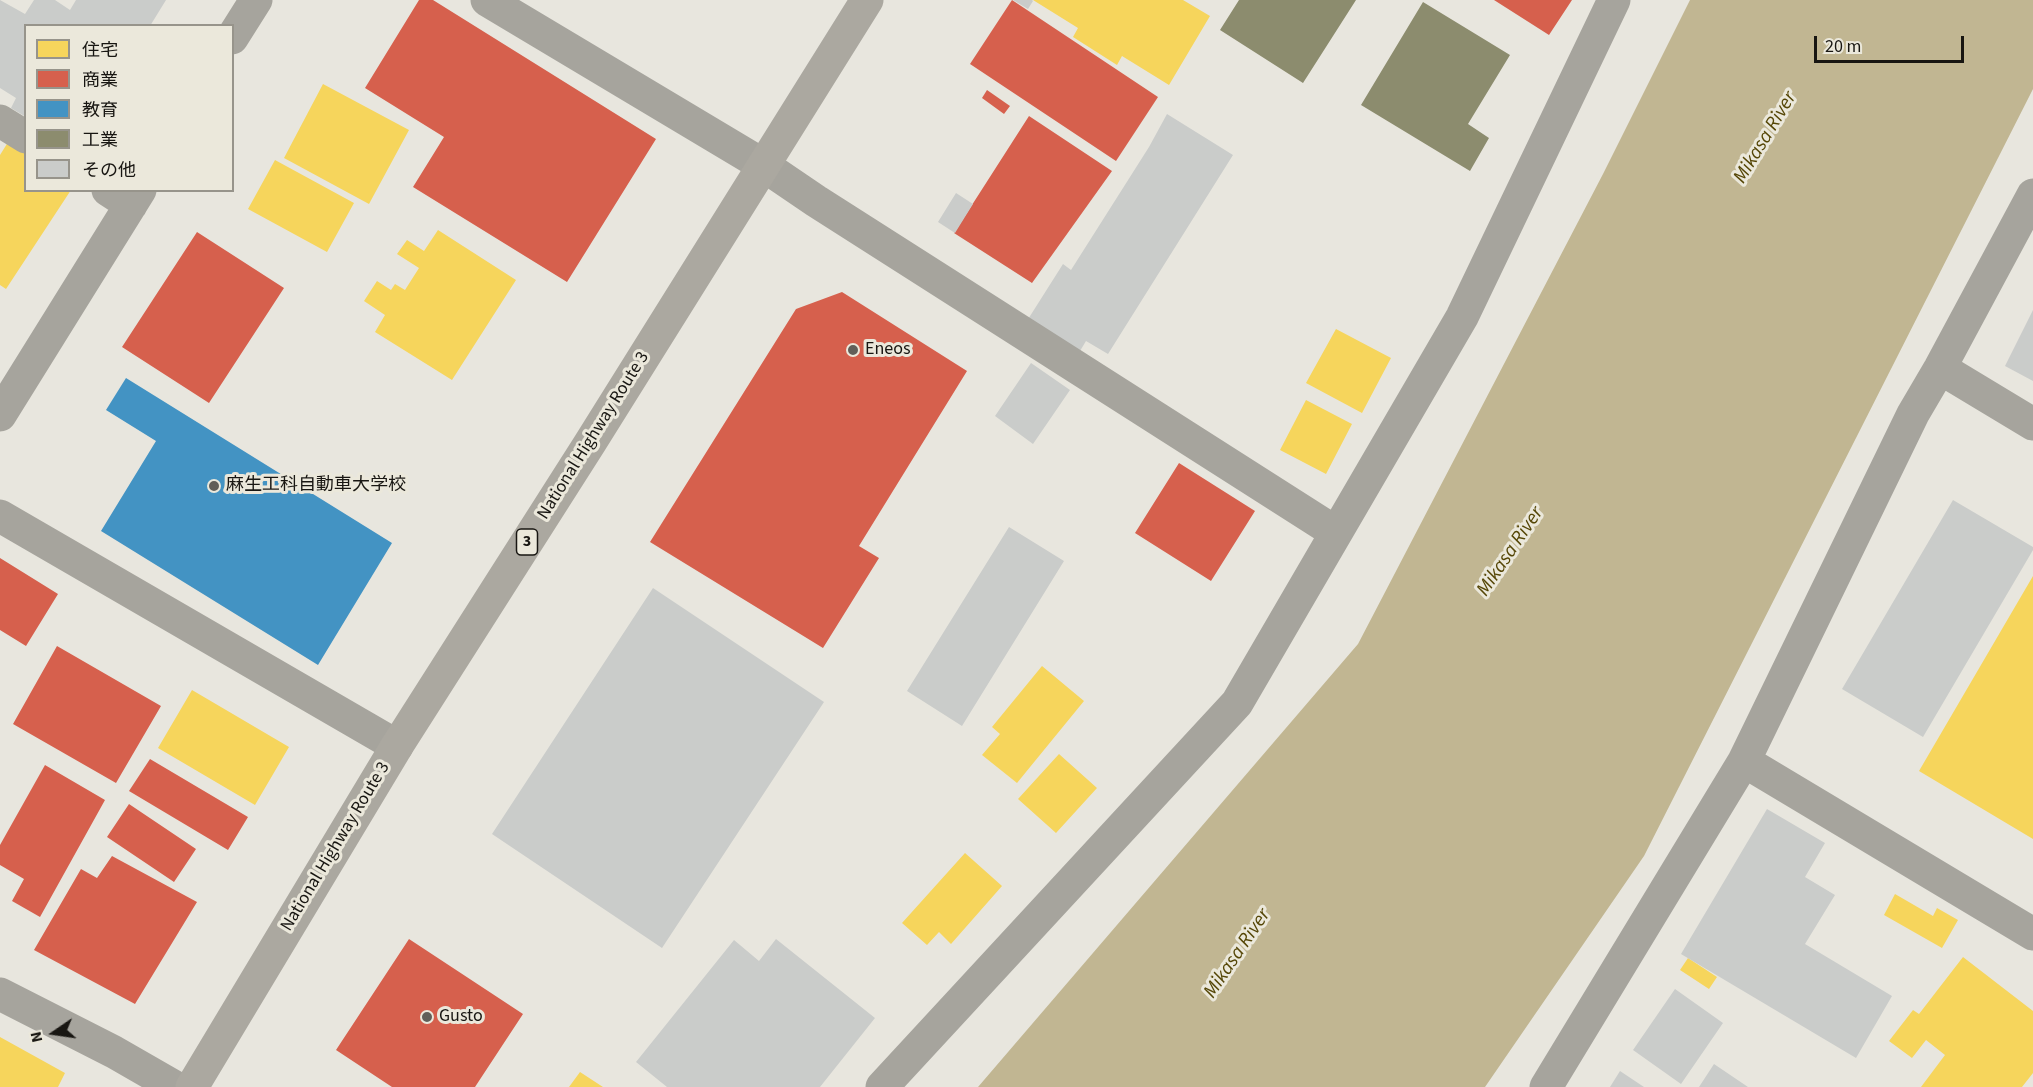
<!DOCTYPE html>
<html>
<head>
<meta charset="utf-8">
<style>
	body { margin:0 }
	#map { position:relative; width:2033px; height:1087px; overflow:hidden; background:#e8e6de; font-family:"Source Sans 3","Noto Sans JP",sans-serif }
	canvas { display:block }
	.legend { position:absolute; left:24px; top:24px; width:210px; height:168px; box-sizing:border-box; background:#ebe8db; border:2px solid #97948b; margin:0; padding:8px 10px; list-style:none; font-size:18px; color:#181612 }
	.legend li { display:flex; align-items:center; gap:12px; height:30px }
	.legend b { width:30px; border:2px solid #97948b }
	.north { position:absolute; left:24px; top:1003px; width:60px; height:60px; -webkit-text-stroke:4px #ebe8db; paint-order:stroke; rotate:257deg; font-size:16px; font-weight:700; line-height:24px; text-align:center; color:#181612 }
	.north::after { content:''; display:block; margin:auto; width:21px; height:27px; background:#181612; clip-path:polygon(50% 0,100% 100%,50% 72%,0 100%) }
	.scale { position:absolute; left:1814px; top:36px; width:150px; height:27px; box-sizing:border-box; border:3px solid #181612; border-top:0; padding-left:8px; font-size:18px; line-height:21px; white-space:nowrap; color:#181612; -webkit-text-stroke:4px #ebe8db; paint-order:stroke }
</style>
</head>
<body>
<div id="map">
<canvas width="2033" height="1087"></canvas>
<ul class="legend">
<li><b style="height:16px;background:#f6d55c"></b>住宅</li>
<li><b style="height:16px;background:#d6604d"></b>商業</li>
<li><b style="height:16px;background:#4393c3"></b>教育</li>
<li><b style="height:16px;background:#8c8c6e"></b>工業</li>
<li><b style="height:16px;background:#caccca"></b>その他</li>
</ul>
<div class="north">N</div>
<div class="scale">20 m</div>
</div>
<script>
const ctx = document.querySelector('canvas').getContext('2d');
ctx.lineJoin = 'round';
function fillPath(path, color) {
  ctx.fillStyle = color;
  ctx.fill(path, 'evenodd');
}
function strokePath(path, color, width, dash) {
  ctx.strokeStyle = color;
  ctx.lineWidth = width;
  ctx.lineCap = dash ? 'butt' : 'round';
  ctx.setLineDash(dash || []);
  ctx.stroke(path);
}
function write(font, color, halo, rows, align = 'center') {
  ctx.font = font + ' "Source Sans 3","Noto Sans JP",sans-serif';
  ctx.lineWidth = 6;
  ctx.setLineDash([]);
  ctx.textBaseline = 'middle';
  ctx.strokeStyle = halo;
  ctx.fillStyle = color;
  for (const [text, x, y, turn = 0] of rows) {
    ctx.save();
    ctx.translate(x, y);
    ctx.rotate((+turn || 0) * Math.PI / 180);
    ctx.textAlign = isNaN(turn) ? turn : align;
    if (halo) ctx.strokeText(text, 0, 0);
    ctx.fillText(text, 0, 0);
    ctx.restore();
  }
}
const water = new Path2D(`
	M1690,0H2033V89L1644,856L1485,1087H978L1358,644L1603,174Z`);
const homes = new Path2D(`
	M1033,0H1183L1210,16L1169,85L1122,56L1117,65L1073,37L1078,28Z
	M323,84L409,130L369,204L284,158Z
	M10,139L26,148V190H71L6,289L0,285V155Z
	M275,160L354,203L327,252L248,209Z
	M438,230L516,280L452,380L375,332L385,315L364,301L377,281L391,290L395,284L405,290L419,268L397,254L407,240L424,251Z
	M1336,329L1391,358L1362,413L1306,383Z
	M1306,400L1352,424L1326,474L1280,450Z
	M2033,576V839L1919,771Z
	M1042,666L1084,701L1017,783L982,755L1000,734L992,727Z
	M192,690L289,747L255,805L158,748Z
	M1059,754L1097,788L1056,833L1018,799Z
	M965,853L1002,886L951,944L939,932L927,945L902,923Z
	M1895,894L1933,916L1937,908L1958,920L1942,948L1884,915Z
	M1963,957L2033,1011V1073L2022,1087H1921L1945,1055L1926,1040L1912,1058L1889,1041L1913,1010L1919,1014Z
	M1688,958L1717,977L1709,989L1680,970Z
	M0,1037L65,1073L58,1087H0Z
	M580,1072L603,1087H569Z`);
const shops = new Path2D(`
	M419,0H433L656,139L567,282L413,187L444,137L365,88Z
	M1012,0L1158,97L1116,161L970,64Z
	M1494,0H1572L1549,35Z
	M987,90L1010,106L1004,114L982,98Z
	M1029,116L1112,171L1032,283L954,233Z
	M197,232L284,288L209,403L122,347Z
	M842,292L967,371L859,546L879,558L823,648L650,542L796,309Z
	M1179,463L1255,511L1211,581L1135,533Z
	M0,558L58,594L26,646L0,630Z
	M57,646L161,706L116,783L13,724Z
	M150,759L248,817L228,850L129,791Z
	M45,765L105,800L40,917L12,901L24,879L0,865V845Z
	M129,804L196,849L174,882L107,837Z
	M112,856L197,902L135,1004L34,950L81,869L97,878Z
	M409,939L523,1014L475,1087H392L336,1050Z`);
const schools = new Path2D(`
	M126,378L392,543L318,665L101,531L156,441L106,410Z`);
const industry = new Path2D(`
	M1239,0H1356L1303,83L1220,30Z
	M1423,2L1510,55L1468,124L1489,138L1470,171L1361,105Z`);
const building = new Path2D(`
	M0,0L25,14L34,0H55L70,10L76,0H166L150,26H26V117L11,108L16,98L0,88Z
	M1013,0H1032L1033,1L1028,9Z
	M1167,114L1233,155L1108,354L1086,341L1080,351L1025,324L1063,264L1071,270L1149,147Z
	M956,193L973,204L955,233L938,222Z
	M2033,310V381L2005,366Z
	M1031,363L1070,390L1033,444L995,416Z
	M1953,500L2033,547V550L1923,737L1842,689Z
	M1009,527L1064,561L962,726L907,691Z
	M653,588L824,702L662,948L492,834Z
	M1767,809L1825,843L1805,877L1835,895L1805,944L1892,996L1856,1058L1681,954Z
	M776,939L875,1018L820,1087H667L636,1062L734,940L759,961Z
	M1675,989L1723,1023L1681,1084L1633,1050Z
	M1714,1064L1748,1087H1699Z
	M1620,1071L1644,1087H1610Z`);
const minor = new Path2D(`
	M487,0L763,165L816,201L1335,532
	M232,38L256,0
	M0,121L26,137
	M108,190L131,205
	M1940,368L2033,424
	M0,415L140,190
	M0,516L397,746
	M1744,761L2033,934
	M882,1087L1237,703L1462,317L1614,0
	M1546,1087L1744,761L1913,414L1940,368L2033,195`);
const tertiary = new Path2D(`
	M0,994L114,1052L175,1087`);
const trunk = new Path2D(`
	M192,1087L397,746L590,443L867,0`);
const markers = [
	[853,350,6,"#615f59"],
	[214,486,6,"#615f59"],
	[427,1017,6,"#615f59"]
];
const shields = [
	[527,542,21]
];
const shieldNames = [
	["3",527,542]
];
const poiNames = [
	["Eneos",865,350],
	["麻生工科自動車大学校",226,486],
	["Gusto",439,1017]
];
const streetNames = [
	["National Highway Route 3",594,436,-58],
	["National Highway Route 3",336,847,-59]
];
const waterNames = [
	["Mikasa River",1766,138,-59],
	["Mikasa River",1511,552,-56],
	["Mikasa River",1238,954,-56]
];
fillPath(water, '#c1b692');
fillPath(homes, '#f6d55c');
fillPath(shops, '#d6604d');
fillPath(schools, '#4393c3');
fillPath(industry, '#8c8c6e');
fillPath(building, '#caccca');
strokePath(minor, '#a6a49d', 33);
strokePath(tertiary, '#a6a49d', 33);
strokePath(trunk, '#aba8a0', 33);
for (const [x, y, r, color] of markers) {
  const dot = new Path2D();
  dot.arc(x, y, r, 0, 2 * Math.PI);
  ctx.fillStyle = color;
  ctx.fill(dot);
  strokePath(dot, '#ebe8db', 2);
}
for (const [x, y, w] of shields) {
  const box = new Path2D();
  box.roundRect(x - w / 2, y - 13, w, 26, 4.5);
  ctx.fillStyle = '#ebe8db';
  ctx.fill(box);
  strokePath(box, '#181612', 1.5);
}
write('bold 16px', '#181612', null, shieldNames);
write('18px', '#181612', '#ebe8db', poiNames, 'left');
write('18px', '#181612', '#ebe8db', streetNames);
write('italic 20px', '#554606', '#ebe8db', waterNames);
</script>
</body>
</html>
